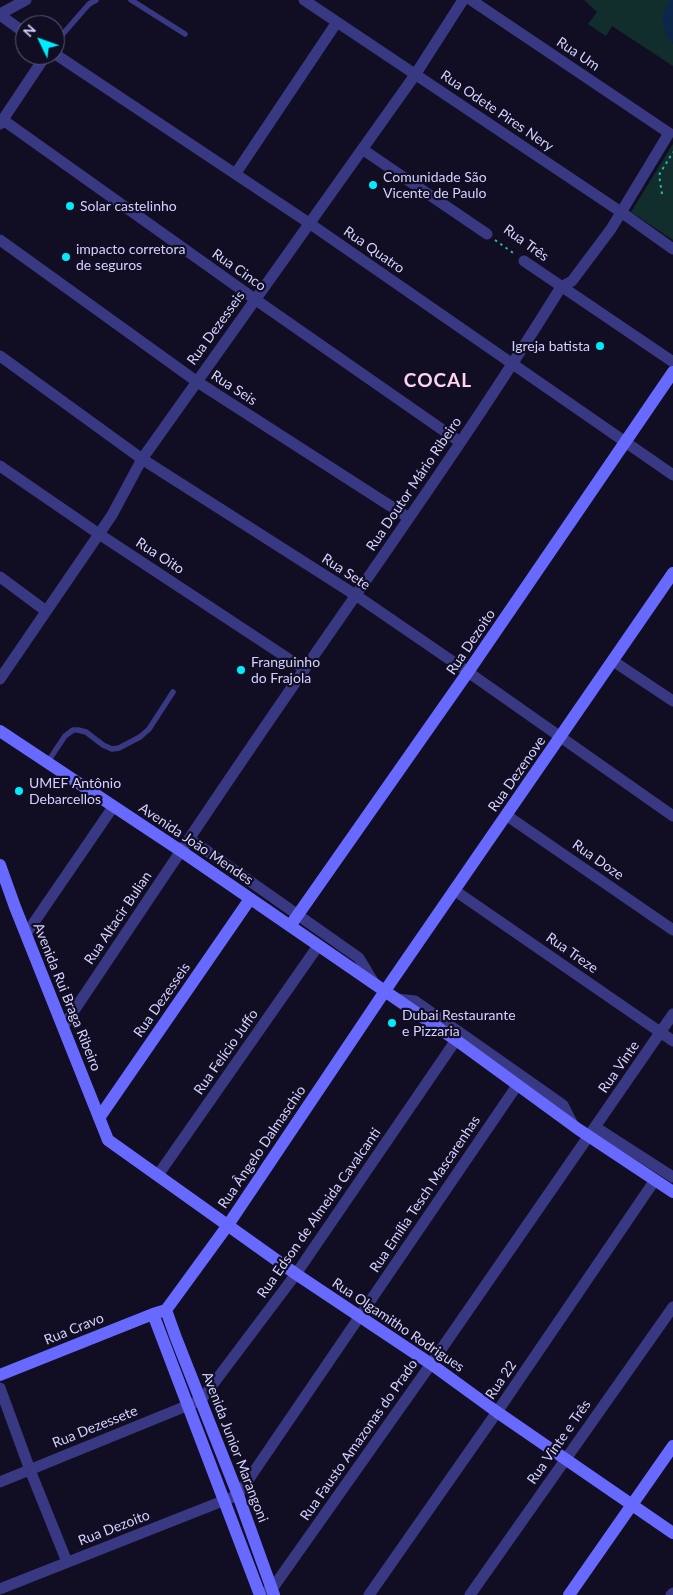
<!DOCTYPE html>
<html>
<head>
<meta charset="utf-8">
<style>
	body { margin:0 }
	#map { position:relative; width:673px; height:1595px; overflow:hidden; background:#110e24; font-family:Lato,sans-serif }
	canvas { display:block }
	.north { position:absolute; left:15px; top:15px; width:50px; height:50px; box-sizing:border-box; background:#110e24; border:1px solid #5f5c7c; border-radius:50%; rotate:312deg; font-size:14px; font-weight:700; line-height:20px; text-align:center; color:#d4d1ff }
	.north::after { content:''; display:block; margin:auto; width:18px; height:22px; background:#00ecfc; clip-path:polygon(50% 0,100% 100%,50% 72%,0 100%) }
</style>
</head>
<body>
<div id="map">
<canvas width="673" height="1595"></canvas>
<div class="north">N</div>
</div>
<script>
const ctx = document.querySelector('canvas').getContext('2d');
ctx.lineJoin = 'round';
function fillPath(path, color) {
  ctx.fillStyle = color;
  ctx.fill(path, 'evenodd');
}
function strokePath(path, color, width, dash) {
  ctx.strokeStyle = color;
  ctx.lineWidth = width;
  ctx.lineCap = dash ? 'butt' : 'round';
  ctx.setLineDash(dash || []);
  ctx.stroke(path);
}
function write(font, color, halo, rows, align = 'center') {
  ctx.font = font + ' Lato,sans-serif';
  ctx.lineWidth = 4.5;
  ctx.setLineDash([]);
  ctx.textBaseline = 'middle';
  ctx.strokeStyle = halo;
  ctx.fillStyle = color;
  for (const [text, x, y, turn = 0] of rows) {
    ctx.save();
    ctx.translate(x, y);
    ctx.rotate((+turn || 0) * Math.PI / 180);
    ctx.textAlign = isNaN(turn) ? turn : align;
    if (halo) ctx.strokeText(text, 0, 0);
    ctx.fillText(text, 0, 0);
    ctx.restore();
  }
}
const green = new Path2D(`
	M584,0H673V66L612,26L606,36L588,24L597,12Z
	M673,144V240L631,212Z`);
const water = new Path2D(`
	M670,0H673V44C661,30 659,15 670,0Z`);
const path = new Path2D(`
	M662,194L659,175L673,152
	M495,240L516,255`);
const lane = new Path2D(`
	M131,0L185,34
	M55,43L89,4L96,0
	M47,763L65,736L73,730H78L86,732L103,745L112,749L119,748L140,737L149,729L173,692`);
const street = new Path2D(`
	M304,0L621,212L673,249
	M0,14L26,0
	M0,15L25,33
	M55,54L309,223L673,475
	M3,120L256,300L460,442
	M0,124L46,55
	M362,149L487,234
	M236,173L337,22
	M0,240L196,381L409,518
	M524,261L673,362
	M0,356L142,459L357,596L468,672L673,816
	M0,466L99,534L304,669
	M0,577L46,611
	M613,661L673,701
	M0,679L112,515L142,459L415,75L463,0
	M506,815L673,930
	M190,839L359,958L374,983
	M454,890L673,1041
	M26,934L113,807
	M396,999L415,1001L563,1105L573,1125
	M63,1027C143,908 222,788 304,670C391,544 480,418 561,287L572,281L611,229L669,133L471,0
	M595,1127L673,1177
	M158,1175L318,946
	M0,1388L30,1470L67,1562
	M0,1482L201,1400L296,1274L456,1040
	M0,1589L238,1495L518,1084
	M266,1592L272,1589L431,1364L673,1014
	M369,1595L497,1412L655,1180
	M470,1595L673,1307
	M671,1595L673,1593`);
const secondary = new Path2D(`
	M0,731L181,851L456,1040L578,1129L673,1192
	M0,865L15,907L108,1140L296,1274L431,1364L497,1412L673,1533
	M290,926L468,672L673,372
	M99,1118L250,899
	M166,1310L176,1338L238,1495L274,1595
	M153,1314L260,1595
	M0,1375L153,1314L166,1310L228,1225L391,982L673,573
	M569,1595L673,1446`);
const markers = [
	[373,185,5,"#00ecfc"],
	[70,206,5,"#00ecfc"],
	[66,257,5,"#00ecfc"],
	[600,346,5,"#00ecfc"],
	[241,670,5,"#00ecfc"],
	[19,791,5,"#00ecfc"],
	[392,1023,5,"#00ecfc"]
];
const streetNames = [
	["Rua Um",578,54,34],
	["Rua Odete Pires Nery",497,111,34],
	["Rua Três",526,243,36],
	["Rua Quatro",374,250,35],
	["Rua Cinco",239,270,35],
	["Rua Dezesseis",216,328,-54],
	["Rua Seis",234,388,33],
	["Rua Doutor Mário Ribeiro",414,484,-56],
	["Rua Oito",160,556,33],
	["Rua Sete",346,572,33],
	["Rua Dezoito",471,642,-56],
	["Rua Dezenove",517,774,-55],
	["Avenida João Mendes",196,844,34],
	["Rua Doze",598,860,35],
	["Rua Altacir Bulian",118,918,-56],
	["Rua Treze",572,953,35],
	["Avenida Rui Braga Ribeiro",67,997,68],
	["Rua Dezesseis",162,1000,-55],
	["Rua Felício Juffo",226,1052,-55],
	["Rua Vinte",619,1067,-55],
	["Rua Ângelo Dalmaschio",262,1147,-56],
	["Rua Emília Tesch Mascarenhas",425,1194,-56],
	["Rua Edson de Almeida Cavalcanti",319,1213,-55],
	["Rua Olgamitho Rodrigues",398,1325,34],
	["Rua Cravo",74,1329,-22],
	["Rua 22",501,1380,-56],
	["Rua Dezessete",95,1427,-22],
	["Rua Fausto Amazonas do Prado",359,1440,-55],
	["Rua Vinte e Três",559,1442,-55],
	["Avenida Junior Marangoni",235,1447,69],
	["Rua Dezoito",114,1528,-21]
];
const poiNames = [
	["Comunidade São",383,177],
	["Vicente de Paulo",383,193],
	["Solar castelinho",80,206],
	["impacto corretora",76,249],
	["de seguros",76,265],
	["Igreja batista",590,346,"right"],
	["Franguinho",251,662],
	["do Frajola",251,678],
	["UMEF Antônio",29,783],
	["Debarcellos",29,799],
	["Dubai Restaurante",402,1015],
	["e Pizzaria",402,1031]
];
const districtNames = [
	["COCAL",438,381]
];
fillPath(green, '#112e2c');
fillPath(water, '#0c2649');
strokePath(path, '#2db6a9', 2, [2.5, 4]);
strokePath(lane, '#393983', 5.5);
strokePath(street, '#393983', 11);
strokePath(secondary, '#6869ff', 12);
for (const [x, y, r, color] of markers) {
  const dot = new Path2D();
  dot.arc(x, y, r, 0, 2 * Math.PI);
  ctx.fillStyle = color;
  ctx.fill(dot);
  strokePath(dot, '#110e24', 2);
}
write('14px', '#d4d1ff', '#110e24', streetNames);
write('14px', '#d4d1ff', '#110e24', poiNames, 'left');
ctx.letterSpacing = '1px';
write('bold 19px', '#ffd3f0', '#110e24', districtNames);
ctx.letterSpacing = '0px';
</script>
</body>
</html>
